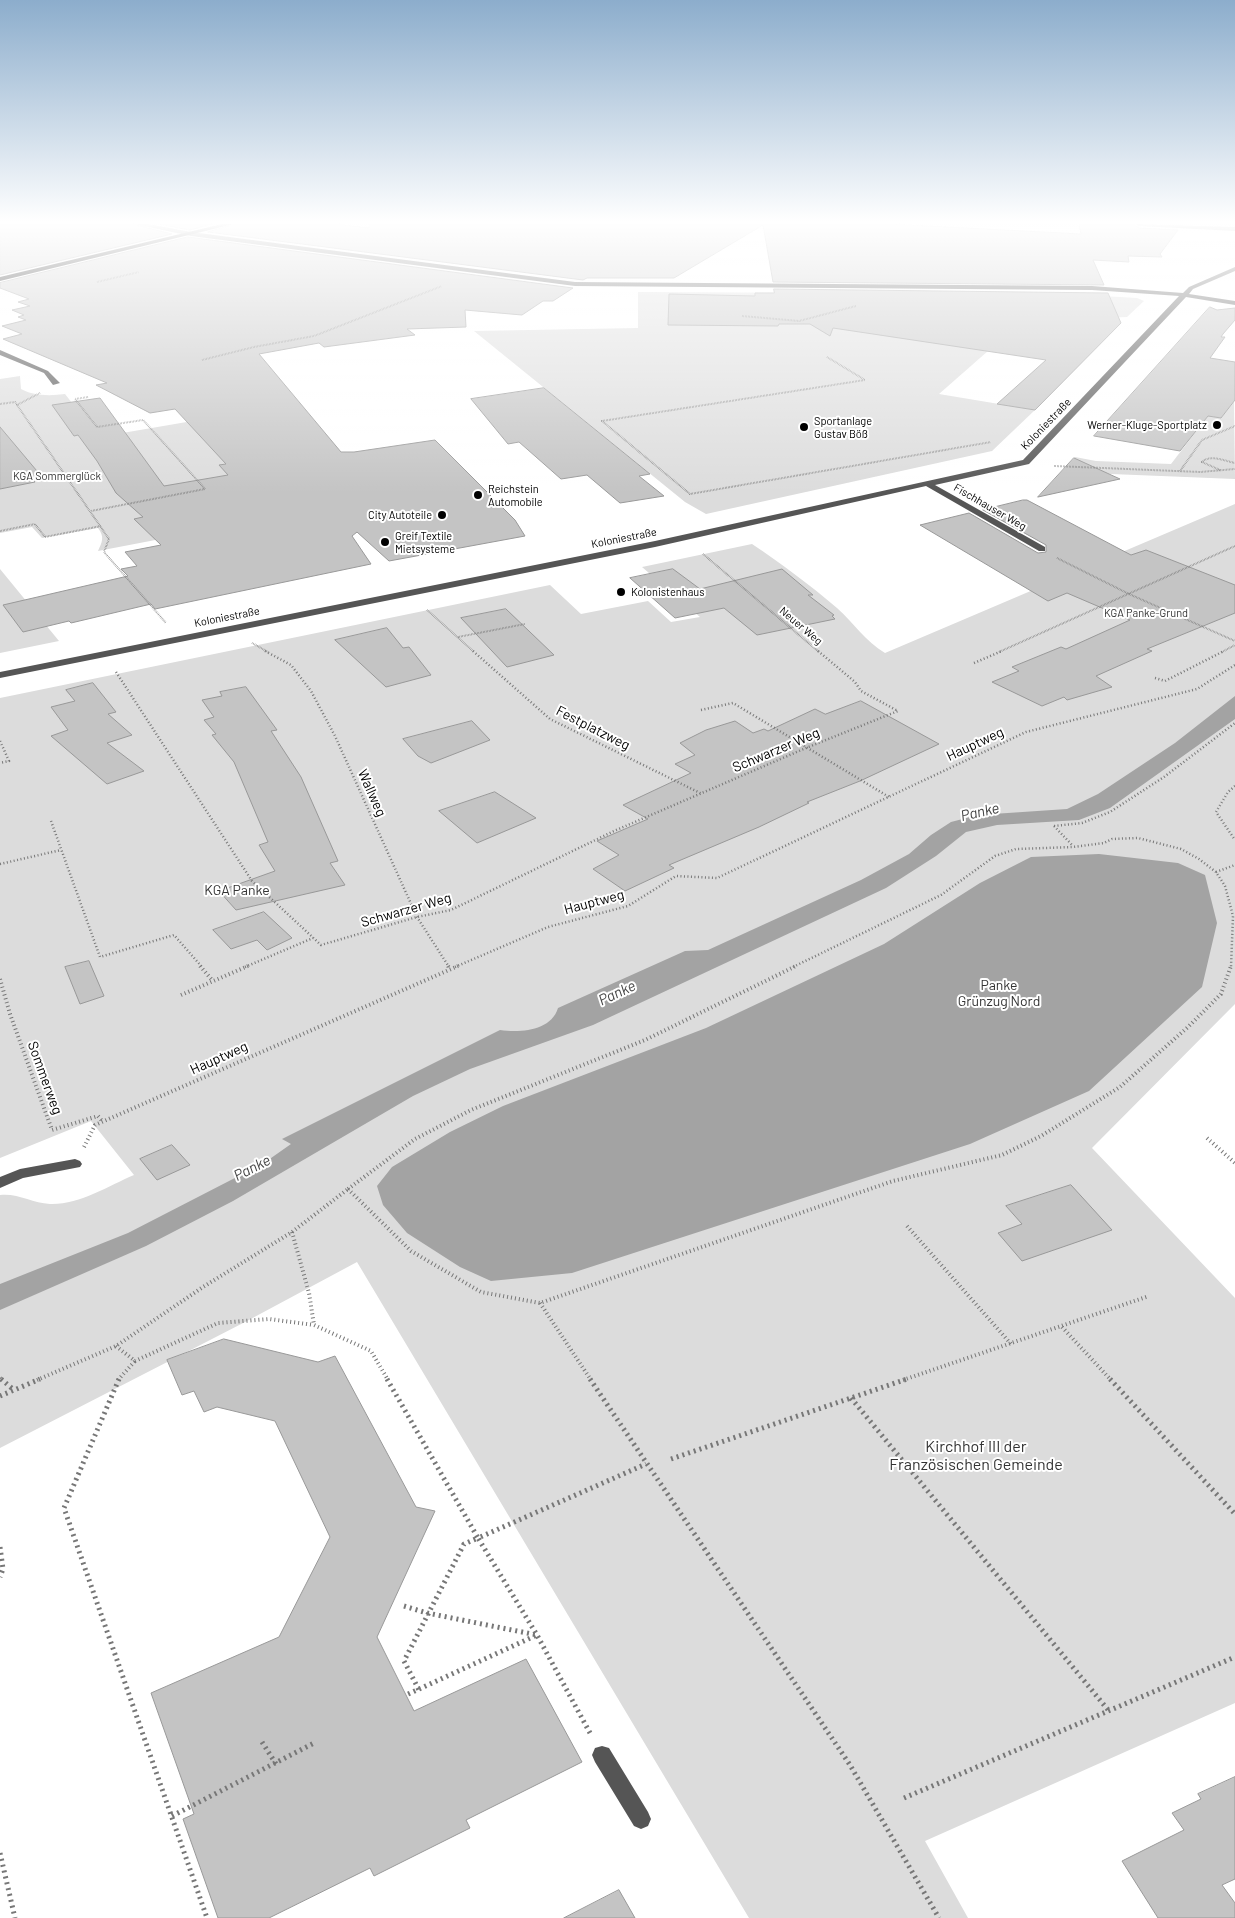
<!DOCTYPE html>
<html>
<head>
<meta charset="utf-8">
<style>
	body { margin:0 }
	canvas { display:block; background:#fff }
</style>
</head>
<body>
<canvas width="1235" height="1918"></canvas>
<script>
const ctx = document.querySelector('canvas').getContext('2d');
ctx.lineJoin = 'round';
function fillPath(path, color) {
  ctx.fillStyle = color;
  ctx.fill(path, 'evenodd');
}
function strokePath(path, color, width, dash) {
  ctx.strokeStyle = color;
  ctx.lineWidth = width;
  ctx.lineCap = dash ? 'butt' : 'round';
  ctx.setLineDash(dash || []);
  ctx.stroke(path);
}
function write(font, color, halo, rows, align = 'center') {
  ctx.font = font + ' Barlow,sans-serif';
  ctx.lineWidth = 4;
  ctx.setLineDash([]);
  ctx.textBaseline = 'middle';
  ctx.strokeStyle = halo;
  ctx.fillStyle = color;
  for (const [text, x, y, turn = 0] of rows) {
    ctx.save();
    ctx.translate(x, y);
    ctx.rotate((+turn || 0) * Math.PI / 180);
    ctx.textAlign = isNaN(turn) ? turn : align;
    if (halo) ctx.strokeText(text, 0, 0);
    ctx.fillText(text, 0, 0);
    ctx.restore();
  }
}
const green = new Path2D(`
	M638,292L1068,294L1137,298L1144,301L1127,317L881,328L988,351L939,394L1035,410L992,451L706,514L685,502L474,331L638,328Z
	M20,376L21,389C34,396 50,396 65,394L99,437L210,418L296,513L98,551C102,542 105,537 98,528L42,538L32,527L0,533V379Z
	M1234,402L1235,479L1062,472L1075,457L1096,461L1171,464L1208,416L1221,418Z
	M1235,504V1004L1092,1148L1235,1298V1703L925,1841L968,1918H749L357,1262L247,1321L0,1448V1195C18,1193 32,1203 50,1204C79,1205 108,1186 134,1175L91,1121L0,1158V698L550,585L581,614L648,601L671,622L700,617L642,567L752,544C782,564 810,585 837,608C854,623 865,641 885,653Z
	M0,569L59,641L0,653Z`);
const water = new Path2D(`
	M1235,696V719L1110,808L1079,820L997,825L966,832L936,856L886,888L593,1025L470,1069L413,1096L233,1201L146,1246L0,1310V1284L128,1233L264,1163L291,1144L282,1139L500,1030C520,1033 551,1031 558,1008L685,951L708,950L861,880L909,854L931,835L951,822L978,815L1067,809L1098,794L1175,743Z
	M1099,854L1178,863L1205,875L1217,923L1202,987L1089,1091L970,1144L572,1273L491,1281L460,1267L407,1233L383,1205L377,1186L392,1167L450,1132L503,1106L706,1028L884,944L980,883L1031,857Z`);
const building = new Path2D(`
	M0,224H132L172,234L0,275Z
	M160,224H212L190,230Z
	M236,224H336L369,228V224H891L1081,234L1079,224H1134L1139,228L1178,230L1160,254L1162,257L1128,256L1129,262L1093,260L1104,285L773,282L763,225L674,278H587L583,280L208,232Z
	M188,237L573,288L553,301H543L522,315L465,310L466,327L407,329L415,335L324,347L319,343L259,354L341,452H354L435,440L515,520L525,536L389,561L357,532L352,536L371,564L155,609L151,604L71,623L69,621L23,632L3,605L128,576L121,569L137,566L125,552L161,545L134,519L143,517L116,493L97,461L78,435L74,436L52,405L100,398L164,486L228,475L219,465L226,464L175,409L150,413L96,385L107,383L3,339L22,334L2,326L26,320L18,317L24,315L12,310L30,306L18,302L29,299L0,288V283Z
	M774,289L1108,293L1121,323L1035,410L997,404L1046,360L833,328L830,336L810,324H779L778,326L668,325L669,294L755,296V293H774Z
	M1210,307L1217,310L1235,308V320L1223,334L1221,337H1225L1210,358L1235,362V400L1221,418L1208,416L1180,451L1094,436Z
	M544,388L650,474L639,476L664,496L620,503L587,475L561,479L519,442L508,444L471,399Z
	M0,427L42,477L32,479L35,482L0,489Z
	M1074,458L1120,479L1038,497Z
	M1023,500H1027L1131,555L1146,550L1235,585V613L1147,649L1152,651L1096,676L1112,687L1067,700L1064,697L1042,706L992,682L1019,671L1012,667L1061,647L1066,649L1130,620L1067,593L1048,601L920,525L969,513L1038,553L1046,552V545L983,510Z
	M673,569L700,589L782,569L813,595H808L834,615L832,616L835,619L757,635L724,608L675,618L630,578Z
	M506,609L554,655L507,667L461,618Z
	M387,628L403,648L409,647L431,675L386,687L335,640Z
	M93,683L116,712L108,714L132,735L107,743L144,771L107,784L51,736L68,730L51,707L75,701L66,690Z
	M246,687L277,730L271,731L301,777L338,861L330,863L345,885L236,910L219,891L275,871L259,845L268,842L234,762L212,735L216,734L204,720L214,717L202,700L222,696L220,692Z
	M861,701L939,744L860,781L807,802L809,803L759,827L669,865L674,868L625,891L593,869L619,855L597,841L648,819L623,805L691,773L675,764L695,755L680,743L706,730L735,721L753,733L764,729L768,731L815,709L825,714Z
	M472,721L490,740L431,763L418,756L403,739Z
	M495,792L536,818L477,843L439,811Z
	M264,912L292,938L267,950L257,940L231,949L213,930Z
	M89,961L104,996L80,1004L65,967Z
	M172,1145L190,1165L157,1180L140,1159Z
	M1071,1185L1112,1230L1022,1261L998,1233L1022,1224L1006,1206Z
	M224,1339L318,1362L335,1356L416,1507L435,1511L377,1637L414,1711L526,1659L582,1762L466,1820L470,1828L374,1876L370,1868L269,1918H218L183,1819L194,1814L151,1693L279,1637L330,1537L275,1421L217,1407L204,1412L194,1391L182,1395L167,1360Z
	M1235,1777V1879L1222,1885L1235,1903V1918H1158L1122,1861L1184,1830L1172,1813L1201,1799L1198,1794Z
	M619,1890L635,1918H564Z`);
const pathFar3 = new Path2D(`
	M97,282L139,272
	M742,316L799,321L856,306
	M827,357L865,380L602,421L690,494L991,442
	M202,360L254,347L314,336L442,286
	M40,393L17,405L109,539L104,552L166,623
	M88,397L75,399L97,427L143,420L205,489L91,511
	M0,404L15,402L17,405
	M1054,466L1200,472L1235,469
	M1220,470L1202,462C1210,454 1225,461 1235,463
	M1180,471L1202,440L1235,426
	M0,531L35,524L45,537L101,526
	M703,554L819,652
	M1057,558L1129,594L1235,641
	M427,610L474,652
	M458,637L525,624
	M252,643L268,652
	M999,652L1235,546
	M1222,652L1235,645`);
const pathFar2 = new Path2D(`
	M265,651L291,665L311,691L335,736L417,917L449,967
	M473,651L550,719L702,794
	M818,651L855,682L861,691L898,711
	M974,663L1002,651
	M116,672L252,881L321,945L417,917L451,910L614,831L806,748L898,711
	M1155,678L1165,681L1224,651
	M701,710L733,703L889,797
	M0,741L9,761L0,763
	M1235,786L1228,792L1216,812L1235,840
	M51,821L100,957L174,935L202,967
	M1054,826L1082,823L1110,812L1164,777L1235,723
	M1054,826L1073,846
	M0,864L61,850
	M1216,872L1235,865
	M245,967L313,938
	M455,967L548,927L628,906L676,876L717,878L1026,732L1197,689L1235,665
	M793,967L941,895L995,856L1016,849L1073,847L1104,843L1112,839L1138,838L1181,849L1199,859L1216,872L1225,886L1233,916L1231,967`);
const pathFar1 = new Path2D(`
	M200,966L213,981
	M448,966L450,969
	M0,979L10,1014L52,1130L98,1116L103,1122
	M181,995L248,966
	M1207,1138L1235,1163
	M84,1147L95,1125L458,966
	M348,1189L411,1251L481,1292L540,1303L893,1181L1002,1155L1041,1136L1120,1087L1188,1027L1221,994L1231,966
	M348,1189L415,1139L471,1110L645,1040L796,966
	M907,1226L1011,1344
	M292,1232L309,1293L314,1325L371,1351L388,1380
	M540,1303L591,1380
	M1062,1327L1111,1380
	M116,1346L135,1361L218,1323L269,1319L314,1325
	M0,1378L2,1380
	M37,1380L116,1346L203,1287L292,1232L348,1189
	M118,1380L135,1361
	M903,1380L1149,1296`);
const path = new Path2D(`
	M1,1379L14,1390
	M119,1379L64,1508L207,1918
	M387,1379L478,1538L464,1544L404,1661L419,1690
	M590,1379L850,1765L939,1918
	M1110,1379L1235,1514
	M0,1396L40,1379
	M851,1398L1109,1711
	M671,1459L907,1379
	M0,1547L3,1569L0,1577
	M404,1606L427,1613L537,1635L406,1695
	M590,1733L537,1635L478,1538L646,1464
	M262,1742L276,1764
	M904,1798L1235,1657
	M172,1816L316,1742
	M0,1853L15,1918`);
const minor = new Path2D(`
	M134,224H148L191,232L575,282L1092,286L1183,293L1189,287L1235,267V271L1193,289L1189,294L1235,301V305L1186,297L1029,464L935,485L1045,547V551H1039L926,486L655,547L0,678V672L655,541L1023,460L1179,296L1092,290L575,286L191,236Z
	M1136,224L1235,227V231L1139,226Z
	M0,350L48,371L60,383L53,385L44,373L0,355Z
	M75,1159L80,1161L82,1164L80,1167L23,1178L0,1188V1177L20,1169Z
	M602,1746L609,1748L648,1812L651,1819L648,1826L641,1829L634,1826L595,1762L592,1755L595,1748Z`);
const major = new Path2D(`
	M222,224H234L0,281V277Z`);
const markers = [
	[1217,425,5,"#000"],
	[804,427,5,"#000"],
	[478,495,5,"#000"],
	[442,515,5,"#000"],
	[385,542,5,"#000"],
	[621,592,5,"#000"]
];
const farPoinames = [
	["Sportanlage",814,421],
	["Gustav Böß",814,434],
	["Werner-Kluge-Sportplatz",1207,425,"right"],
	["Reichstein",488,489],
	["Automobile",488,502],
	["City Autoteile",432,515,"right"],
	["Greif Textile",395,536],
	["Mietsysteme",395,549],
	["Kolonistenhaus",631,592]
];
const farStreetnames = [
	["Koloniestraße",1046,424,-46],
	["Fischhauser Weg",990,507,30],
	["Koloniestraße",624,538,-11],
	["Koloniestraße",227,617,-11],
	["Neuer Weg",801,626,40]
];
const farParknames = [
	["KGA Sommerglück",57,476],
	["KGA Panke-Grund",1146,613]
];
const streetNames = [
	["Festplatzweg",593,728,27],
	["Hauptweg",975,744,-25],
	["Schwarzer Weg",776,750,-23],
	["Wallweg",372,793,66],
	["Hauptweg",594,902,-15],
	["Schwarzer Weg",406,910,-16],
	["Hauptweg",219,1058,-24],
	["Sommerweg",45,1078,70]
];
const parkNames = [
	["KGA Panke",237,890],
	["Panke",999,985],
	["Grünzug Nord",999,1001]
];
const waterNames = [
	["Panke",980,812,-13],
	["Panke",617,993,-25],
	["Panke",252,1168,-27]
];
const nearParknames = [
	["Kirchhof III der",976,1447],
	["Französischen Gemeinde",976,1465]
];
fillPath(green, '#dcdcdc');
fillPath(water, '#a3a3a3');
fillPath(building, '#c4c4c4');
strokePath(building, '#999', 1);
strokePath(pathFar3, '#777', 2, [0.5, 1]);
strokePath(pathFar2, '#777', 2.5, [1, 2.5]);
strokePath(pathFar1, '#777', 4, [1, 3]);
strokePath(path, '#777', 5, [2, 4]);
fillPath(minor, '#555');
fillPath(major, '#000');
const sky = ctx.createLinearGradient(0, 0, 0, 493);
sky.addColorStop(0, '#8cadcc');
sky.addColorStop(0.45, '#fff');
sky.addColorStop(1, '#ffffff00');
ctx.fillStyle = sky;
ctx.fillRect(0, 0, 1235, 493);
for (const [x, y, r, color] of markers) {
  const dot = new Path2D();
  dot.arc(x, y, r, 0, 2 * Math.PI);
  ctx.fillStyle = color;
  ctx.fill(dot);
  strokePath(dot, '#fff', 2);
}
write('11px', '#000', '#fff', farPoinames, 'left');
write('11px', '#000', '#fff', farStreetnames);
write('11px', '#333', '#fff', farParknames);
write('14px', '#000', '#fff', streetNames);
write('14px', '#333', '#fff', parkNames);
write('italic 15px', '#444', '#fff', waterNames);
write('16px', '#333', '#fff', nearParknames);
</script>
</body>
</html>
